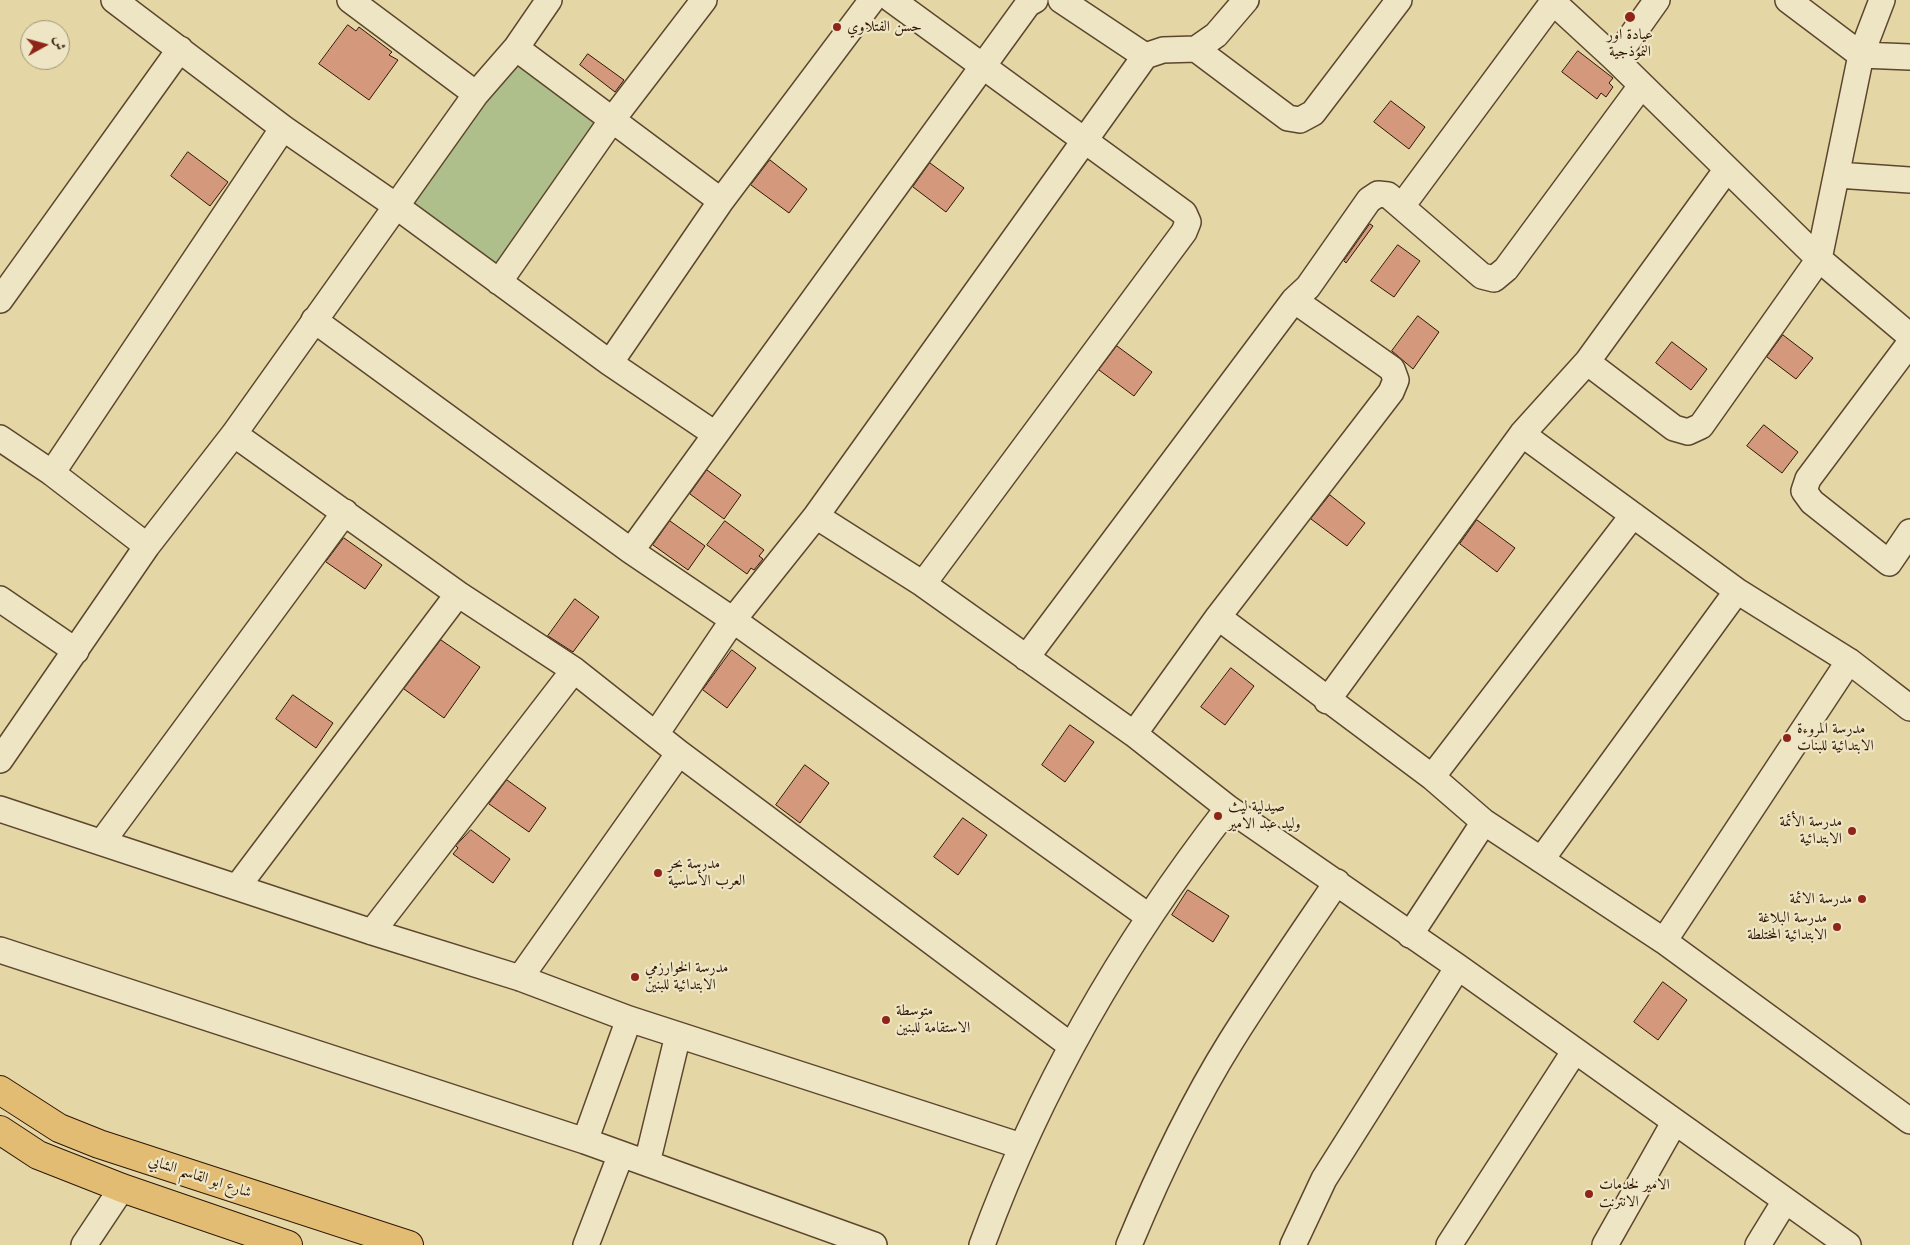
<!DOCTYPE html>
<html>
<head>
<meta charset="utf-8">
<style>
	body { margin:0 }
	#map { position:relative; width:1910px; height:1245px; overflow:hidden; background:#e4d7a5; font-family:"Old Standard TT",Amiri,serif }
	canvas { display:block }
	.north { position:absolute; left:20px; top:20px; width:50px; height:50px; box-sizing:border-box; background:#ede5c4; border:1px solid #a19278; border-radius:50%; rotate:83deg; font-size:14px; font-weight:700; line-height:20px; text-align:center; color:#301606 }
	.north::after { content:''; display:block; margin:auto; width:18px; height:22px; background:#8f2418; clip-path:polygon(50% 0,100% 100%,50% 72%,0 100%) }
</style>
</head>
<body>
<div id="map">
<canvas width="1910" height="1245"></canvas>
<div class="north">ش</div>
</div>
<script>
const ctx = document.querySelector('canvas').getContext('2d');
ctx.lineJoin = 'round';
function fillPath(path, color) {
  ctx.fillStyle = color;
  ctx.fill(path, 'evenodd');
}
function strokePath(path, color, width, dash) {
  ctx.strokeStyle = color;
  ctx.lineWidth = width;
  ctx.lineCap = dash ? 'butt' : 'round';
  ctx.setLineDash(dash || []);
  ctx.stroke(path);
}
function write(font, color, halo, rows, align = 'center') {
  ctx.font = font + ' "Old Standard TT",Amiri,serif';
  ctx.lineWidth = 4.5;
  ctx.setLineDash([]);
  ctx.textBaseline = 'middle';
  ctx.strokeStyle = halo;
  ctx.fillStyle = color;
  for (const [text, x, y, turn = 0] of rows) {
    ctx.save();
    ctx.translate(x, y);
    ctx.rotate((+turn || 0) * Math.PI / 180);
    ctx.textAlign = isNaN(turn) ? turn : align;
    if (halo) ctx.strokeText(text, 0, 0);
    ctx.fillText(text, 0, 0);
    ctx.restore();
  }
}
const green = new Path2D(`
	M516,48L612,120L499,282L396,206Z`);
const building = new Path2D(`
	M348,25L356,31L359,27L392,52L389,55L398,60L369,100L319,64Z
	M1578,51L1613,78L1609,83L1613,87L1606,97L1601,93L1597,99L1562,72Z
	M588,54L624,80L615,92L580,65Z
	M1391,101L1425,127L1409,149L1374,122Z
	M188,152L228,182L210,206L171,176Z
	M770,160L807,189L789,213L751,185Z
	M930,163L964,188L946,212L913,187Z
	M1370,224L1373,226L1346,263L1344,261Z
	M1398,245L1420,261L1394,297L1371,281Z
	M1418,316L1439,332L1413,369L1392,351Z
	M1783,335L1813,358L1796,379L1767,357Z
	M1672,342L1707,369L1691,390L1656,363Z
	M1117,346L1152,372L1134,396L1099,370Z
	M1764,425L1798,452L1782,473L1747,446Z
	M707,470L741,495L724,519L690,494Z
	M1330,495L1365,523L1347,546L1311,519Z
	M1477,520L1515,548L1497,572L1460,544Z
	M670,521L705,546L688,570L653,545Z
	M725,521L764,550L759,556L763,559L754,570L751,568L747,574L707,545Z
	M344,538L382,565L365,589L326,562Z
	M575,599L599,617L573,652L548,636Z
	M441,640L480,667L444,718L404,689Z
	M732,650L756,668L727,708L703,690Z
	M1231,668L1254,686L1225,725L1201,707Z
	M293,695L333,723L316,748L276,719Z
	M1070,725L1094,742L1065,782L1042,765Z
	M805,765L829,783L800,823L776,805Z
	M507,780L546,808L529,832L489,804Z
	M963,818L987,835L958,875L934,857Z
	M471,830L510,859L493,883L453,854L458,848L456,846Z
	M1188,890L1229,916L1213,942L1172,915Z
	M1663,982L1687,1000L1658,1040L1634,1022Z`);
const minor = new Path2D(`
	M114,0L283,128L396,206L610,363L715,434
	M350,0L476,94
	M892,0L1184,213L1188,222L1184,232L923,584
	M1061,0L1145,56
	M1551,0L1615,59L1819,259L1910,336
	M1788,0L1861,55L1910,57
	M516,48L721,201
	M1196,49L1216,35L1246,0
	M1615,59L1657,0
	M1837,175L1910,180
	M1402,206L1553,2
	M499,282L612,120L704,0
	M0,300L180,49
	M314,320L631,551L733,620L1148,916
	M1910,343L1808,479L1804,491L1812,502L1889,563L1910,532
	M1587,362L1674,428L1688,432L1701,426L1819,259L1861,55L1882,0
	M610,363L721,201L872,0
	M234,434L458,594L574,670L679,753L1070,1045
	M1522,434L1737,591L1849,661L1910,708
	M0,438L52,473L147,546
	M52,473L283,128
	M816,516L923,584L1134,734L1228,808L1458,967L1848,1245
	M631,551L1028,4L1035,0
	M0,599L76,651
	M1218,617L1432,777L1484,822L1664,941L1910,1121
	M1026,658L1294,300L1308,287L1369,200L1378,194L1388,195L1482,276L1494,279L1506,269L1641,86
	M1327,701L1522,434L1587,362L1727,169
	M656,734L733,620L816,516L1145,56L1163,50L1196,49L1288,118L1300,120L1313,113L1399,0
	M1134,734L1218,617L1391,392L1396,380L1392,369L1294,300
	M0,760L147,546L234,434L476,94L516,48L549,0
	M1432,777L1633,515
	M0,809L372,932L520,978L629,1019L1021,1146
	M102,842L345,512
	M1541,860L1737,591
	M238,886L458,594
	M372,932L574,670
	M1410,935L1484,822
	M1664,941L1849,661
	M0,950L585,1141L874,1245
	M520,978L679,753
	M585,1141L629,1019
	M647,1163L678,1035
	M84,1245L122,1188
	M586,1245L621,1154
	M982,1245C1040,1086 1124,942 1228,808
	M1129,1245C1158,1175 1191,1105 1231,1041C1265,987 1301,935 1337,882
	M1293,1245L1324,1179L1458,967
	M1449,1245L1574,1052
	M1605,1245L1674,1123
	M1758,1245L1785,1201`);
const major = new Path2D(`
	M0,1090L59,1128L99,1144L409,1245
	M0,1130L38,1155L122,1188L288,1245`);
const markers = [
	[1630,17,6,"#8f2418"],
	[837,27,5,"#8f2418"],
	[1787,738,5,"#8f2418"],
	[1218,816,5,"#8f2418"],
	[1852,831,5,"#8f2418"],
	[658,873,5,"#8f2418"],
	[1862,899,5,"#8f2418"],
	[1837,927,5,"#8f2418"],
	[635,977,5,"#8f2418"],
	[886,1020,5,"#8f2418"],
	[1589,1194,5,"#8f2418"]
];
const poiNames = [
	["حسن الفتلاوي",847,27],
	["عيادة اور",1630,35,"center"],
	["النموذجية",1630,52,"center"],
	["مدرسة المروءة",1797,729],
	["الابتدائية للبنات",1797,746],
	["صيدلية ليث",1228,807],
	["وليد عبد الامير",1228,824],
	["مدرسة الأئمة",1842,822,"right"],
	["الابتدائية",1842,839,"right"],
	["مدرسة بحر",668,864],
	["العرب الأساسية",668,881],
	["مدرسة الائمة",1852,899,"right"],
	["مدرسة البلاغة",1827,918,"right"],
	["الابتدائية المختلطة",1827,935,"right"],
	["مدرسة الخوارزمي",645,968],
	["الابتدائية للبنين",645,985],
	["متوسطة",896,1011],
	["الاستقامة للبنين",896,1028],
	["الامير لخدمات",1599,1185],
	["الانترنت",1599,1202]
];
const streetNames = [
	["شارع ابو القاسم الشابي",200,1177,18]
];
fillPath(green, '#afbf8b');
fillPath(building, '#d4997d');
strokePath(building, '#301606', 1);
strokePath(minor, '#5d462e', 28);
strokePath(major, '#301606', 30);
strokePath(minor, '#ede5c4', 25);
strokePath(major, '#e2bc72', 28);
for (const [x, y, r, color] of markers) {
  const dot = new Path2D();
  dot.arc(x, y, r, 0, 2 * Math.PI);
  ctx.fillStyle = color;
  ctx.fill(dot);
  strokePath(dot, '#ede5c4', 2);
}
write('15px', '#301606', '#ede5c4', poiNames, 'left');
write('15px', '#301606', '#ede5c4', streetNames);
</script>
</body>
</html>
